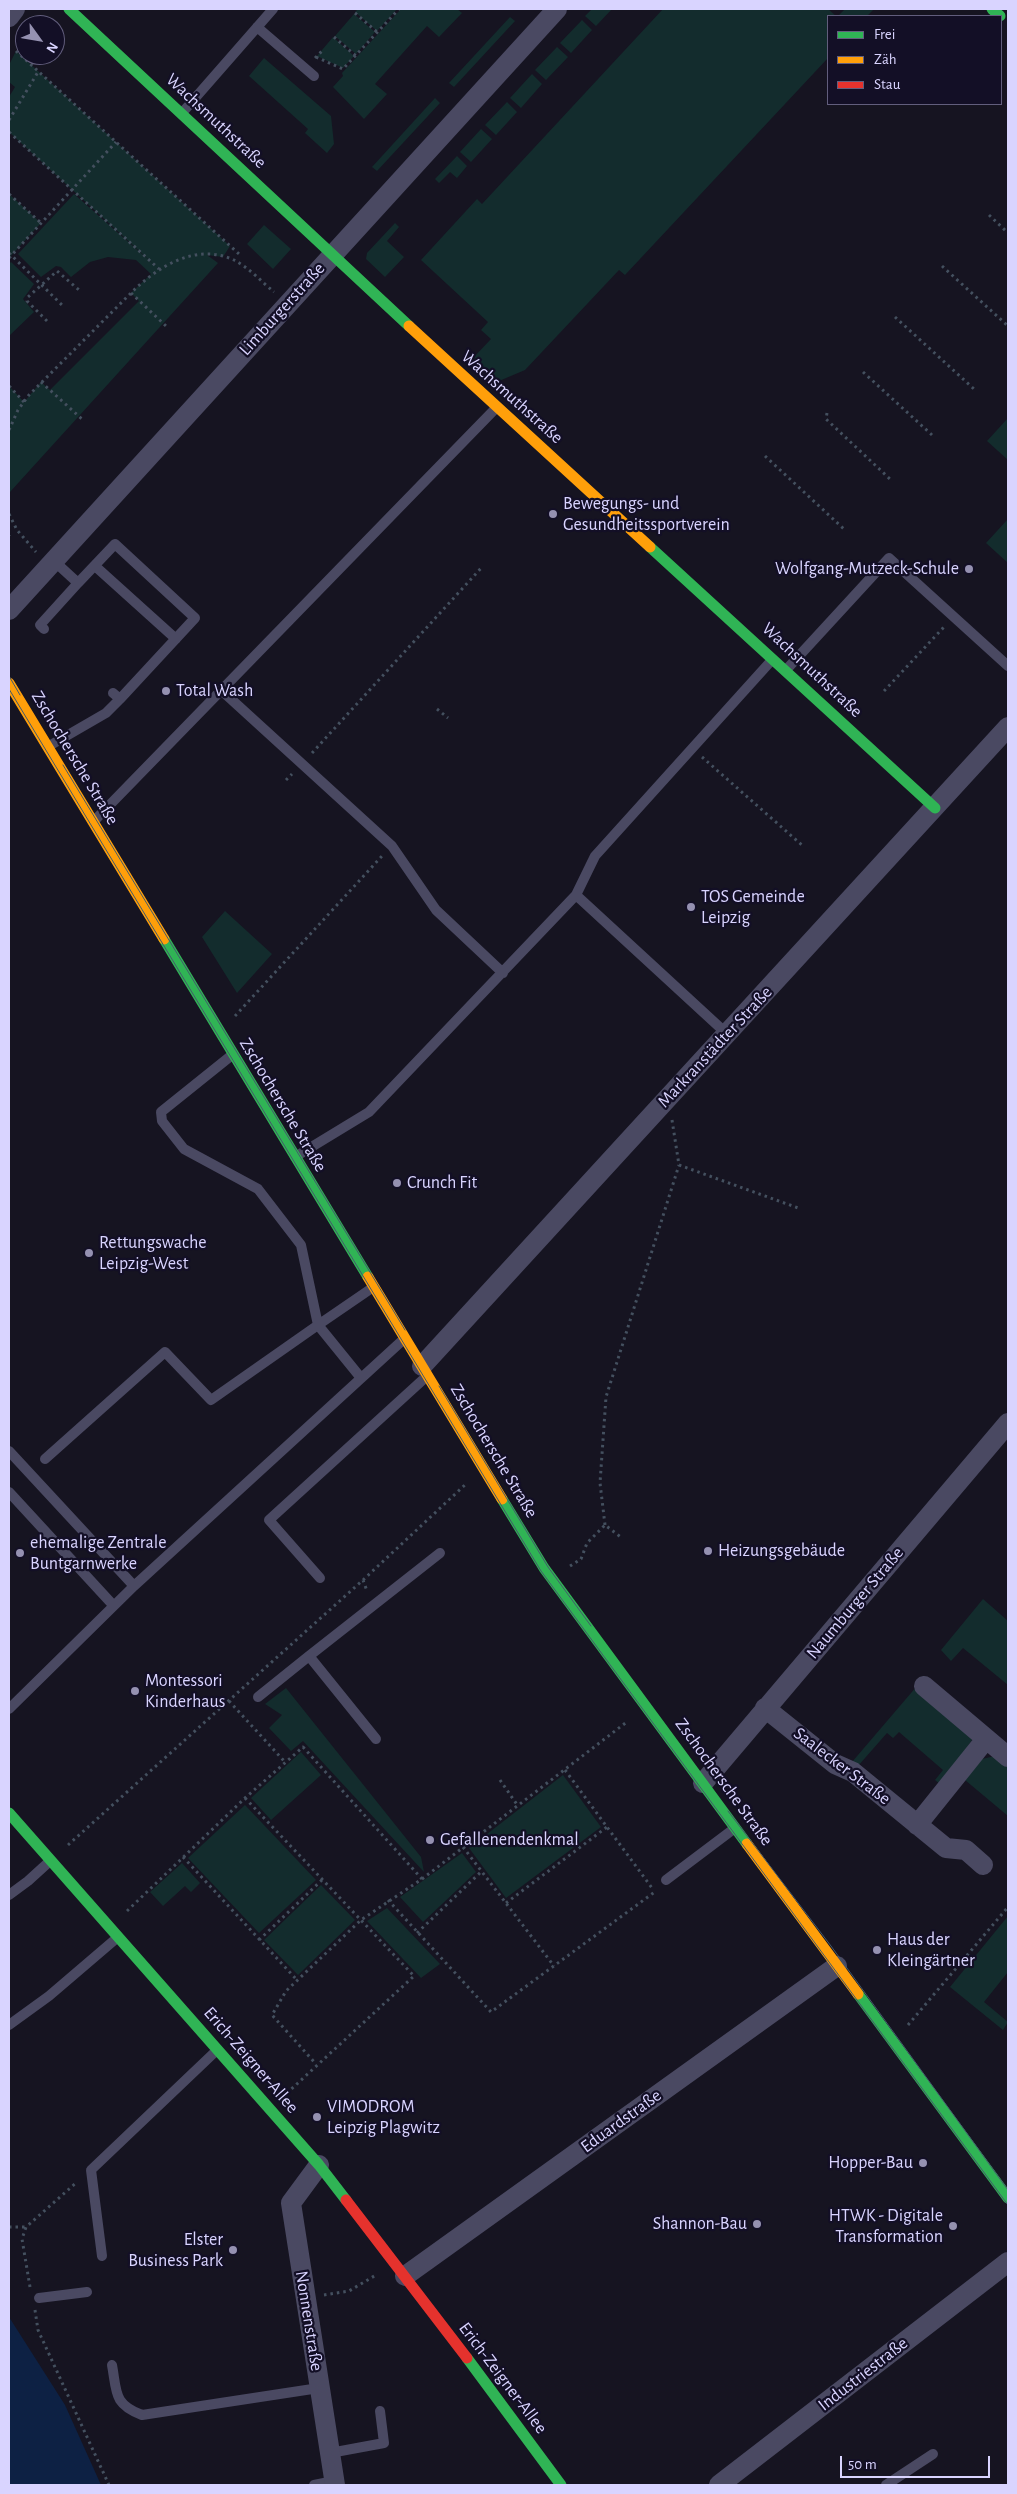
<!DOCTYPE html>
<meta charset="utf-8">
<style>
body{margin:0}
#map{position:relative;width:1017px;height:2494px;overflow:hidden;background:#161421;font-family:"Alegreya Sans",sans-serif}
canvas{display:block}
.frame{position:absolute;inset:0;border:10px solid #d9d4ff;pointer-events:none}
.legend{position:absolute;left:827px;top:15px;width:175px;height:90px;box-sizing:border-box;background:#130f26;border:1px solid #625e7d;margin:0;padding:6px 9px;list-style:none;font-size:15px;color:#d9d4ff}
.legend li{display:flex;align-items:center;gap:10px;height:25px}
.legend b{width:25px;border:1px solid #625e7d}
.north{position:absolute;left:15px;top:15px;width:50px;height:50px;box-sizing:border-box;background:#130f26;border:1px solid #625e7d;border-radius:50%;rotate:122deg;font-size:14px;font-weight:700;line-height:20px;text-align:center;color:#d9d4ff}
.north::after{content:'';display:block;margin:auto;width:18px;height:22px;background:#9591b1;clip-path:polygon(50% 0,100% 100%,50% 72%,0 100%)}
.scale{position:absolute;left:840px;top:2456px;width:150px;height:22px;box-sizing:border-box;border:2px solid #d9d4ff;border-top:0;padding-left:6px;font-size:15px;line-height:18px;white-space:nowrap;color:#d9d4ff;-webkit-text-stroke:4px #130f26;paint-order:stroke}
</style>
<div id="map">
<canvas width="1017" height="2494"></canvas>
<div class="frame"></div>
<ul class="legend">
<li><b style="height:6px;background:#30b455"></b>Frei</li>
<li><b style="height:6px;background:#ff9f0a"></b>Zäh</li>
<li><b style="height:6px;background:#e5322d"></b>Stau</li>
</ul>
<div class="north">N</div>
<div class="scale">50 m</div>
</div>
<script>
const c = document.querySelector('canvas').getContext('2d');
c.lineJoin = 'round';
function paint(path, color) {
  c.fillStyle = color;
  c.fill(path, 'evenodd');
}
function trace(path, color, width, dash) {
  c.strokeStyle = color;
  c.lineWidth = width;
  c.lineCap = dash ? 'butt' : 'round';
  c.setLineDash(dash || []);
  c.stroke(path);
}
function label(font, color, halo, rows, align = 'center') {
  c.font = font + ' "Alegreya Sans",sans-serif';
  c.lineWidth = 4.5;
  c.setLineDash([]);
  c.textBaseline = 'middle';
  c.strokeStyle = halo;
  c.fillStyle = color;
  for (const [text, x, y, turn = 0] of rows) {
    c.save();
    c.translate(x, y);
    c.rotate((+turn || 0) * Math.PI / 180);
    c.textAlign = isNaN(turn) ? turn : align;
    if (halo) c.strokeText(text, 0, 0);
    c.fillText(text, 0, 0);
    c.restore();
  }
}
paint(new Path2D(`
 M358 9H397L377 31 355 12Z
 M401 9H457L462 13 439 37 427 26 375 84 387 94 364 119 333 87 343 76 342 73Z
 M592 9H612L596 26 585 16Z
 M663 9H828L836 16H828V58L625 275 619 270 525 370 499 381 473 358 491 339 481 330 488 322 421 260 477 199 482 204Z
 M845 9H874L867 16H838Z
 M354 14 375 32 356 54 335 36Z
 M510 17 515 21 454 87 449 83Z
 M582 20 592 30 571 53 560 43Z
 M333 37 354 56 343 68 317 56Z
 M557 47 568 57 546 80 535 70Z
 M16 51 230 246 223 257 207 255 218 263 10 492 9 386 24 402 41 382 50 390 139 301 131 293 151 274 136 260 108 257 90 262 71 277 61 267 56 266 41 277 18 254 74 194 159 269 9 132V97L15 87 9 82V65Z
 M264 58 331 116 334 144 327 153 305 133 308 129 249 76Z
 M532 74 542 84 521 108 510 98Z
 M435 98 440 103 377 171 372 167Z
 M507 102 517 112 496 135 485 125Z
 M481 129 492 139 471 162 460 152Z
 M457 156 467 166 457 178 450 172 439 183 435 179Z
 M9 194 41 223 9 258Z
 M395 223 399 227 387 241 404 257 385 277 366 259 367 253Z
 M264 225 291 249 273 269 247 244Z
 M11 262 34 284 23 299 34 312 9 336V264Z
 M1008 418V460L987 441Z
 M1008 519V563L986 543Z
 M225 911 272 954 237 993 202 937Z
 M983 1599 1008 1621V1685L963 1648 951 1661 941 1650Z
 M917 1686 972 1734V1740L941 1785 935 1780 943 1770 899 1732 893 1738 887 1733 858 1766 852 1762Z
 M286 1688 421 1857 424 1872 303 1741 291 1751 269 1728 282 1715 265 1704Z
 M301 1752 321 1775 271 1820 251 1798Z
 M995 1756 1008 1765V1816L965 1780 982 1759Z
 M563 1775 601 1827 506 1898 469 1848Z
 M245 1805 316 1880 259 1933 188 1858Z
 M462 1853 476 1872 423 1922 400 1897Z
 M182 1863 200 1883 191 1892 185 1886 163 1906 150 1892Z
 M321 1885 355 1920 298 1975 264 1940Z
 M387 1908 440 1964 421 1978 367 1921Z
 M1008 1916V1972L984 2002 1008 2022 1003 2030 950 1987Z`), '#132c2d');
paint(new Path2D(`
 M9 2317 65 2405 101 2485H9Z`), '#0d2144');
trace(new Path2D(`
 M355 13 377 32
 M334 37 356 56
 M16 51 239 254
 M316 57 343 69 399 9
 M315 58 322 51
 M9 120 38 72
 M9 132 159 269
 M9 194 41 223
 M989 215 1008 233
 M9 253 63 306
 M9 258 116 142
 M942 266 1008 326
 M131 293 167 327
 M895 317 974 389
 M47 321 27 301 28 297 57 271 79 290
 M863 372 932 435
 M41 382 83 420
 M9 386 24 402
 M827 413 826 419 891 480
 M9 430 18 410 29 395 135 289C161 265 197 243 234 260 248 267 262 282 274 292
 M765 456 845 530
 M9 514 17 530 36 552
 M9 535V536
 M884 691 944 627
 M437 709 448 718
 M312 753 483 566
 M702 757 803 846
 M286 780 292 774
 M235 1016 382 856
 M672 1120 679 1165 801 1209
 M605 1525 600 1483 606 1397 679 1165
 M570 1566 581 1559 587 1543 605 1525 622 1538
 M363 1580 367 1591
 M229 1701 285 1762
 M565 1770 652 1888
 M500 1780 518 1806
 M245 1798 414 1976 286 2094
 M68 1845 363 1580 467 1483
 M463 1847 554 1966
 M183 1857 297 1980
 M422 1879 628 1721
 M388 1900 491 2012 656 1891
 M506 1903 607 1827
 M127 1911 245 1798 303 1747 422 1879 361 1920 286 1991 272 2015 316 2064
 M417 1933 482 1871
 M259 1940 323 1879
 M908 2025 1008 1907
 M9 2227H26
 M30 2287 22 2239 26 2227 77 2182
 M324 2295 349 2291 376 2275
 M35 2310 38 2330 109 2485`), '#44505f', 3, [2.5, 4]);
trace(new Path2D(`
 M257 27 314 76
 M182 113 273 9
 M95 566 176 639
 M78 583 115 544 195 618 120 699
 M44 629 40 625 78 583 54 561
 M786 670 889 558 1008 666
 M221 690 392 846 436 910 503 973
 M49 746 106 713 120 699 113 693
 M95 820 496 408
 M576 895 595 856 771 661
 M232 1055 161 1112 162 1121 184 1149 258 1189 301 1245 318 1325 372 1288
 M295 1157 369 1112 576 895 727 1034
 M9 1451 134 1586
 M45 1459 165 1352 211 1400 318 1325 361 1378
 M9 1492 113 1605
 M320 1578 269 1520 427 1376
 M309 1656 440 1553
 M258 1697 309 1656 376 1739
 M9 1709 134 1586 404 1339
 M666 1880 735 1828
 M9 1895 28 1881 50 1861
 M9 2025 49 1996 118 1937
 M102 2256 91 2170 216 2051
 M39 2298 87 2292
 M112 2365C117 2392 113 2404 142 2415L319 2388
 M330 2453 384 2443 380 2411
 M314 2485 334 2481
 M886 2485 933 2454`), '#4a4962', 10);
trace(new Path2D(`
 M9 17 15 9
 M9 610 557 9
 M422 1366 1008 727
 M924 1686 1008 1757
 M765 1708 835 1764 853 1772 946 1848 966 1850 983 1865
 M703 1783 1008 1423
 M917 1825 986 1739
 M319 2165 291 2203 335 2485
 M405 2276 837 1966
 M719 2485 1008 2262`), '#4a4962', 20);
trace(new Path2D(`
 M69 9 409 326
 M992 9 1000 16
 M650 547 935 808
 M164 939 368 1277
 M502 1499 544 1568 747 1844
 M9 1813 319 2165 346 2200
 M858 1994 1008 2198
 M467 2358 561 2485`), '#30b455', 11);
trace(new Path2D(`
 M409 326 650 547
 M9 683 164 939
 M368 1277 502 1499
 M747 1844 858 1994`), '#ff9f0a', 11);
trace(new Path2D(`
 M346 2200 467 2358`), '#e5322d', 11);
trace(new Path2D(`
 M9 676 20 695
 M9 689 541 1571 1008 2205
 M63 765 405 1330
 M439 1386 548 1567 591 1626
 M728 1811 831 1946 1008 2190`), '#43596b', 1);
for (const [x, y, r, color] of [
 [553,514,5,"#9591b1"],
 [969,569,5,"#9591b1"],
 [166,691,5,"#9591b1"],
 [691,907,5,"#9591b1"],
 [397,1183,5,"#9591b1"],
 [89,1253,5,"#9591b1"],
 [708,1551,5,"#9591b1"],
 [20,1553,5,"#9591b1"],
 [135,1691,5,"#9591b1"],
 [430,1840,5,"#9591b1"],
 [877,1950,5,"#9591b1"],
 [317,2117,5,"#9591b1"],
 [923,2163,5,"#9591b1"],
 [757,2224,5,"#9591b1"],
 [953,2226,5,"#9591b1"],
 [233,2250,5,"#9591b1"]
]) {
  const dot = new Path2D();
  dot.arc(x, y, r, 0, 2 * Math.PI);
  c.fillStyle = color;
  c.fill(dot);
  trace(dot, '#130f26', 2);
}
label('18px', '#d9d4ff', '#130f26', [
 ["Wachsmuthstraße",216,121,43],
 ["Limburgerstraße",282,309,-48],
 ["Wachsmuthstraße",512,397,42],
 ["Wachsmuthstraße",812,670,43],
 ["Zschochersche Straße",75,758,59],
 ["Markranstädter Straße",715,1047,-47],
 ["Zschochersche Straße",283,1105,59],
 ["Zschochersche Straße",494,1451,59],
 ["Naumburger Straße",855,1603,-50],
 ["Saalecker Straße",842,1766,37],
 ["Zschochersche Straße",724,1782,54],
 ["Erich-Zeigner-Allee",251,2060,49],
 ["Eduardstraße",621,2121,-36],
 ["Nonnenstraße",309,2321,81],
 ["Industriestraße",863,2374,-38],
 ["Erich-Zeigner-Allee",503,2378,53]
]);
label('18px', '#d9d4ff', '#130f26', [
 ["Bewegungs- und",563,504],
 ["Gesundheitssportverein",563,525],
 ["Wolfgang-Mutzeck-Schule",959,569,"right"],
 ["Total Wash",176,691],
 ["TOS Gemeinde",701,897],
 ["Leipzig",701,918],
 ["Crunch Fit",407,1183],
 ["Rettungswache",99,1243],
 ["Leipzig-West",99,1264],
 ["ehemalige Zentrale",30,1543],
 ["Buntgarnwerke",30,1564],
 ["Heizungsgebäude",718,1551],
 ["Montessori",145,1681],
 ["Kinderhaus",145,1702],
 ["Gefallenendenkmal",440,1840],
 ["Haus der",887,1940],
 ["Kleingärtner",887,1961],
 ["VIMODROM",327,2107],
 ["Leipzig Plagwitz",327,2128],
 ["Hopper-Bau",913,2163,"right"],
 ["HTWK - Digitale",943,2216,"right"],
 ["Transformation",943,2237,"right"],
 ["Shannon-Bau",747,2224,"right"],
 ["Elster",223,2240,"right"],
 ["Business Park",223,2261,"right"]
], 'left');
</script>
